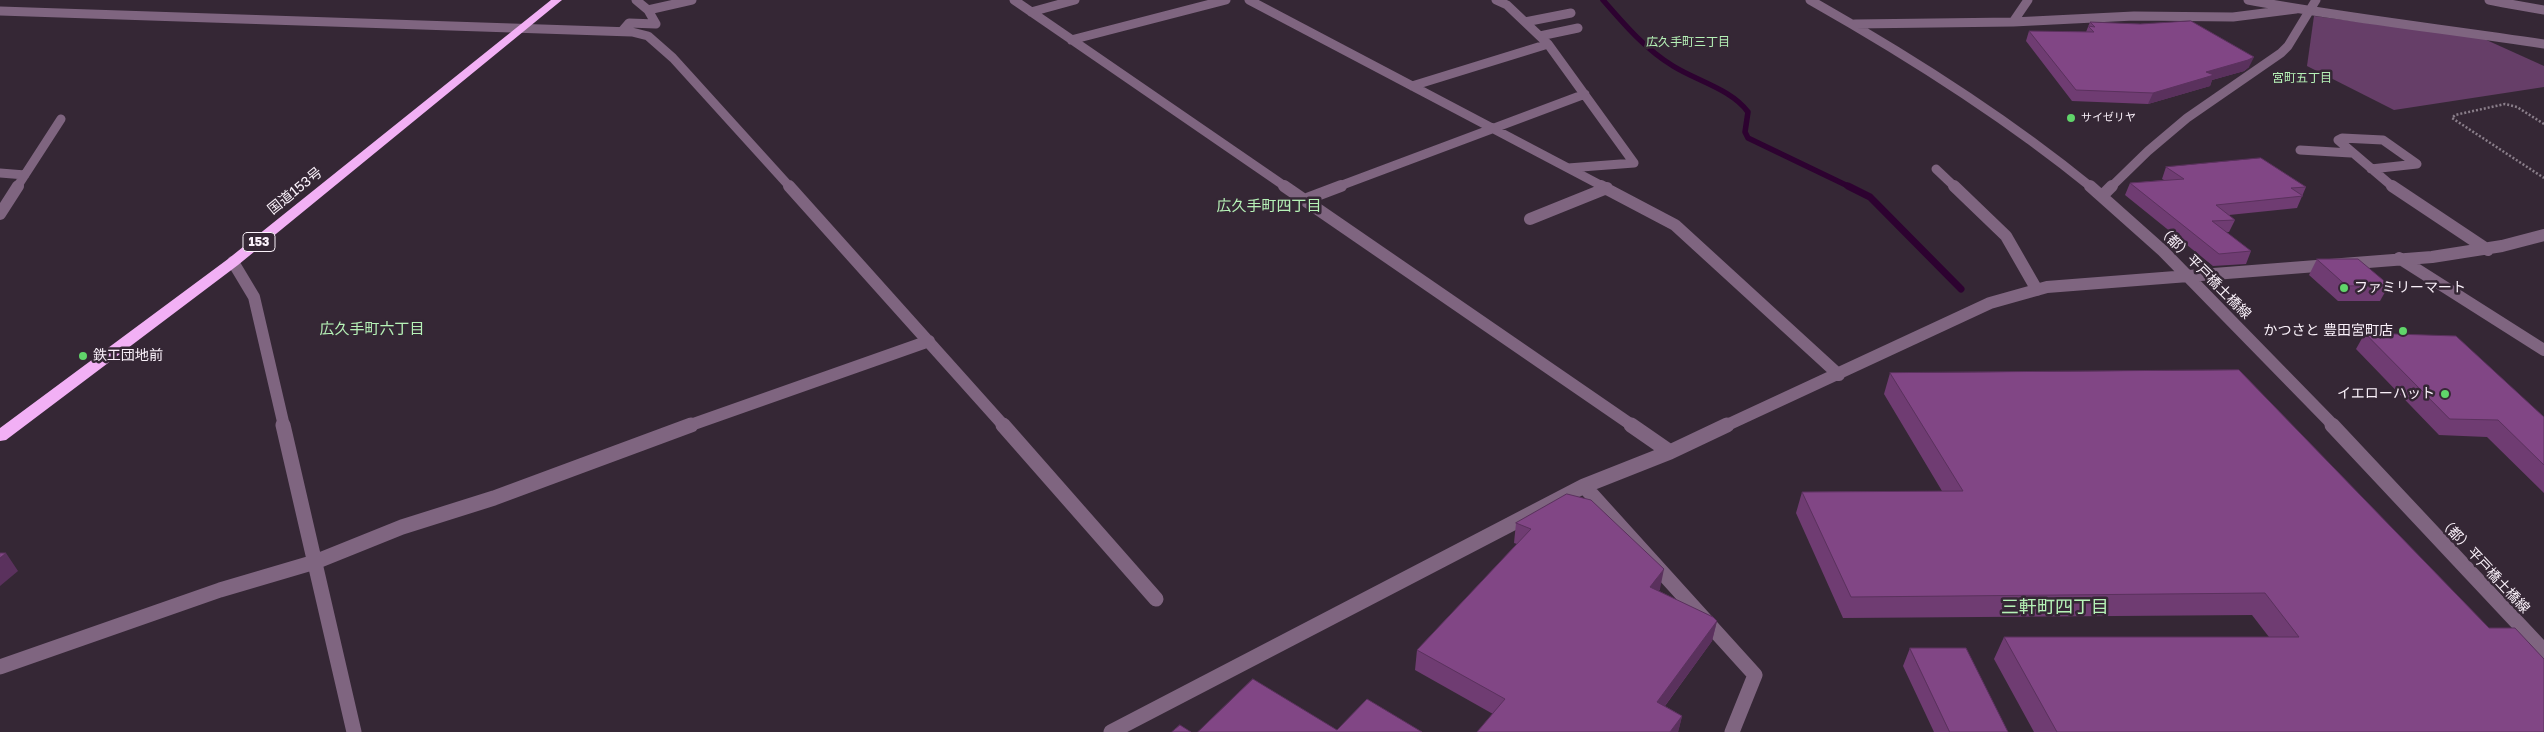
<!DOCTYPE html>
<meta charset="utf-8">
<style>
body{margin:0}
canvas{display:block;background:#352735}
</style>
<canvas width="2544" height="732"></canvas>
<script>
const c = document.querySelector('canvas').getContext('2d');
c.lineJoin = 'round';
function paint(path, color) {
  c.fillStyle = color;
  c.fill(path, 'evenodd');
}
function trace(path, color, width, dash) {
  c.strokeStyle = color;
  c.lineWidth = width;
  c.lineCap = dash ? 'butt' : 'round';
  c.setLineDash(dash || []);
  c.stroke(path);
}
function label(font, color, halo, rows, align = 'center') {
  c.font = font + ' "Golos Text","Noto Sans JP",sans-serif';
  c.lineWidth = 5;
  c.setLineDash([]);
  c.textBaseline = 'middle';
  c.strokeStyle = halo;
  c.fillStyle = color;
  for (const [text, x, y, turn = 0] of rows) {
    c.save();
    c.translate(x, y);
    c.rotate((+turn || 0) * Math.PI / 180);
    c.textAlign = isNaN(turn) ? turn : align;
    if (halo) c.strokeText(text, 0, 0);
    c.fillText(text, 0, 0);
    c.restore();
  }
}
paint(new Path2D(`
 M2314 16 2482 38 2544 66V87L2394 110 2307 66Z`), '#663e68');
trace(new Path2D(`
 M1603 0C1624 24 1645 49 1673 66 1697 81 1731 89 1748 112L1745 132 1748 138 1850 187`), '#2d0230', 5.5);
trace(new Path2D(`
 M1848 186 1870 197 1961 289`), '#2d0230', 7);
trace(new Path2D(`
 M2544 124 2517 107 2505 104 2455 115 2452 118 2544 178`), '#8a7e8a', 2.5, [2, 2]);
trace(new Path2D(`
 M1014 0 1286 187
 M1249 0 1604 187
 M1810 0C1909 56 2004 116 2091 187
 M2248 0C2346 18 2445 29 2544 44
 M2489 0 2504 3 2506 0
 M2504 3 2544 10
 M648 10 692 0
 M0 11 632 32 648 36 673 58 790 187
 M1031 12 1075 0
 M1525 22 1571 13
 M2013 22 2028 0
 M1855 24 2013 22 2134 16 2233 17 2296 9
 M623 30 629 23 656 24 648 10 636 0
 M1540 36 1578 28
 M1071 40 1226 0
 M1548 44 1634 163 1568 168
 M1412 86 1548 44 1507 5 1496 0
 M2300 150 2351 153
 M1936 169 1955 187
 M2371 169 2417 164 2383 140 2342 138 2338 140 2393 187
 M0 173 25 175
 M17 187 61 119
 M1337 187 1585 94
 M2111 187 2148 151 2187 118 2281 53 2288 46 2316 0`), '#7f6580', 9);
trace(new Path2D(`
 M789 186 1004 426
 M1284 186 1633 426
 M1601 186 1675 225 1839 375
 M1954 186 2006 236 2037 290
 M2090 186 2163 251 2334 426
 M2392 186 2488 250
 M2102 196 2112 186
 M1304 200 1341 186
 M0 214 18 186
 M1530 219 1607 188
 M2399 258 2544 350
 M233 262 254 297 284 426
 M688 426 929 341
 M1725 426 1990 303 2047 287 2432 257 2502 246 2544 235`), '#7f6580', 12);
trace(new Path2D(`
 M283 425 354 732
 M1003 425 1156 599
 M1631 425 1670 452
 M2332 425 2544 651
 M1584 486 1755 675 1732 732
 M0 667 220 590 315 562 402 527 494 498 691 425
 M1111 732 1584 486 1670 452 1727 425`), '#7f6580', 15);
paint(new Path2D(`
 M551 0H562L238 265 6 440 0 441V428L228 259Z`), '#f2b0f5');
paint(new Path2D(`
 M2090 22 2249 67 2244 71 2212 80 2210 86 2148 104 2072 101 2026 41 2029 31 2086 32Z
 M2166 167 2306 187 2297 208 2229 215 2235 220 2229 232H2226L2251 251 2246 264 2213 266 2125 195 2130 183 2164 180 2162 179Z
 M2317 259 2389 285 2380 301H2338L2309 275Z
 M2365 333 2544 417V493L2487 437 2439 435 2356 349Z
 M1890 373 2544 732H2034L1994 659 2004 637H2269L2252 615 1843 618 1796 513 1802 492 1942 491 1884 394Z
 M1567 494 1660 589 1659 591 1717 621 1712 641 1665 706 1682 716 1678 732H1477L1493 714 1415 670 1417 650 1517 544 1514 543 1516 523Z
 M1910 648 2008 732H1934L1903 666Z`), '#6f3c72');
paint(new Path2D(`
 M2254 57 2249 67 2244 71 2212 80 2210 86 2148 104 2153 93 2206 72Z
 M6 553 18 571 0 586V558Z
 M1664 569 1660 589 1646 607 1650 587Z
 M1717 621 1712 641 1653 722 1657 702Z
 M1682 716 1678 732H1670Z`), '#5a315d');
const building = new Path2D(`
 M2191 21 2254 57 2248 60 2206 72 2214 75 2153 93 2076 90 2029 31 2094 32 2088 26 2095 27 2090 22 2140 24Z
 M2261 158 2306 187 2291 188 2303 196 2216 205 2235 220 2212 221 2251 251 2219 254 2130 183 2184 179 2166 167Z
 M2317 259H2358L2389 285 2347 286Z
 M2365 333 2456 336 2544 417V465L2498 420 2450 419Z
 M2239 370 2489 628H2515L2544 659V732H2057L2004 637H2299L2265 593 1851 597 1802 492 1963 491 1890 373Z
 M1567 494 1591 500 1664 569 1650 587 1713 617 1717 621 1657 702 1682 716 1670 732H1477L1505 699 1417 650 1531 529 1516 523Z
 M0 553H6L0 558Z
 M1910 648H1966L2008 732H1950Z
 M1253 679 1337 730 1367 699 1422 732H1198Z
 M1180 725 1191 732H1172Z`);
paint(building, '#814685');
trace(building, '#5a315d', 1);
for (const [x, y, r, color] of [
 [2071,118,5,"#60d56a"],
 [2344,288,5,"#60d56a"],
 [2403,331,5,"#60d56a"],
 [83,356,5,"#60d56a"],
 [2445,394,5,"#60d56a"]
]) {
  const dot = new Path2D();
  dot.arc(x, y, r, 0, 2 * Math.PI);
  c.fillStyle = color;
  c.fill(dot);
  trace(dot, '#352735', 2);
}
label('11px', '#faf1fa', '#352735', [
 ["サイゼリヤ",2081,118]
], 'left');
label('12px', '#b6f2b7', '#352735', [
 ["広久手町三丁目",1688,42],
 ["宮町五丁目",2302,78]
]);
for (const [x, y, w] of [
 [259,242,32]
]) {
  const box = new Path2D();
  box.roundRect(x - w / 2, y - 9.5, w, 19, 4);
  c.fillStyle = '#352735';
  c.fill(box);
  trace(box, '#faf1fa', 1);
}
label('bold 12px', '#faf1fa', null, [
 ["153",259,242]
]);
label('14px', '#faf1fa', '#352735', [
 ["国道153号",295,191,-39],
 ["（都）平戸橋土橋線",2204,272,45],
 ["（都）平戸橋土橋線",2484,565,47]
]);
label('14px', '#faf1fa', '#352735', [
 ["ファミリーマート",2354,288],
 ["かつさと 豊田宮町店",2393,331,"right"],
 ["鉄工団地前",93,356],
 ["イエローハット",2435,394,"right"]
], 'left');
label('15px', '#b6f2b7', '#352735', [
 ["広久手町四丁目",1269,206],
 ["広久手町六丁目",372,329]
]);
label('18px', '#b6f2b7', '#352735', [
 ["三軒町四丁目",2055,607]
]);
</script>
